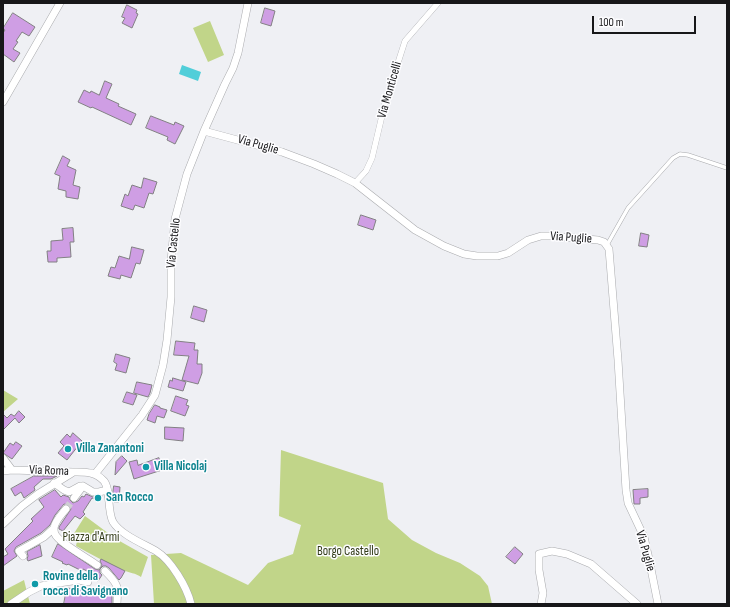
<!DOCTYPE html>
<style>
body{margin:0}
#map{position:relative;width:730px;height:607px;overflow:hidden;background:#eff0f4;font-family:"Sofia Sans Condensed",sans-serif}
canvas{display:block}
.frame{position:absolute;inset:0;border:4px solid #171719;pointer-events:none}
.scale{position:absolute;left:592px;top:16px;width:104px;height:18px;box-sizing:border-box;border:2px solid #171719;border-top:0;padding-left:5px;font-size:12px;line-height:14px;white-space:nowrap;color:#171719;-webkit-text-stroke:3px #fdfdff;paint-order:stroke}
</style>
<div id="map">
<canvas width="730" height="607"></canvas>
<div class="frame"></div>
<div class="scale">100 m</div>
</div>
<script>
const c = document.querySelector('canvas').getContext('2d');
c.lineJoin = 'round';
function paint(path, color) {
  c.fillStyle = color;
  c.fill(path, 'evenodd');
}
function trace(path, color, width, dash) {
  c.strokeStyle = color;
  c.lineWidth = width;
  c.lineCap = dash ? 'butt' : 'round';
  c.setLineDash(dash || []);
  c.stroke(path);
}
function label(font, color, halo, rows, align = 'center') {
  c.font = font + ' "Sofia Sans Condensed",sans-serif';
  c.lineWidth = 3;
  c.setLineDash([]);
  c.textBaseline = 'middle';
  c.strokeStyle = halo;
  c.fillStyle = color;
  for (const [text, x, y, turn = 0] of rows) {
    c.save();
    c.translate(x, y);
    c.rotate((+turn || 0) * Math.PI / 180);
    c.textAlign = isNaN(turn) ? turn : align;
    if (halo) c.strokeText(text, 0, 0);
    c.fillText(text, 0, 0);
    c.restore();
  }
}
paint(new Path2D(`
 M210 21 224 55 208 62 193 28Z
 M3 390 18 399 3 412Z
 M281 450 383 483 388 519 412 540 436 553 460 563 480 576 488 586 492 604H154L151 555 181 553 248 585 268 563 293 554 301 525 279 516Z
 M85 516 116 539 148 557 141 577C136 573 129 573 123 570 107 563 91 554 76 546L77 541 72 539 71 540 67 539 68 534 73 535Z
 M24 580 30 604H3V591Z`), '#c1d589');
paint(new Path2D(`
 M182 65 201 72 198 81 179 74Z`), '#51ced9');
const building = new Path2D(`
 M127 5 137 10 136 13 138 14 132 28 122 23 125 18 122 17Z
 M265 8 275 11 271 26 261 23Z
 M13 13 35 27 29 36 22 32 16 41 18 42 13 49 20 53 14 62 3 54V33L5 30 3 29Z
 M105 81 112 84 106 98 119 104 118 106 136 114 131 125 92 107 91 108 78 102 84 90 90 93 91 91 99 95Z
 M151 116 174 125 175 122 184 126 175 144 167 140 168 137 146 128Z
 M63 156 70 160 67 166 76 170 73 185 80 187 78 199 66 197V191L58 189 60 176 55 174Z
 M144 178 157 182 153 194 149 193 144 208 135 205 133 210 121 206 125 194 128 196 132 185 141 188Z
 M361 215 376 220 373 230 358 225Z
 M73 228 74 242H70L71 257 57 258V262H48L47 251H51V241L63 240 62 229Z
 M641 233 649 235 647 247 639 246Z
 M132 247 144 250 140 264 136 263 131 278 121 275 120 279 108 276 111 267 115 268 119 256 129 259Z
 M194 306 207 310 204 322 191 318Z
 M176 341 195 343 194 350H198L197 364H202V373L198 384 182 380 189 356 174 355Z
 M116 354 130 358 126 373 115 370 117 364 114 362Z
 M173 378 186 382 183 391 168 387 170 380 172 381Z
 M137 382 152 385 150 393 148 397 134 393Z
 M127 392 137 395 133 405 123 402Z
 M176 396 188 400 186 405 189 406 185 416 171 411Z
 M155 405 160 407V408L167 410 164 418 157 416 155 423 147 420 149 414Z
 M19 411 25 417 19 423 15 418 3 430V414L7 418 11 414 14 416Z
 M165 427 184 428 183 441 165 439Z
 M73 433 82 441 67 460 58 453 64 446 60 442 67 434 70 437Z
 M16 442 22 446 12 459 3 453 10 443 13 445Z
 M122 456 127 461 115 475 116 462Z
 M159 458 162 470 134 479 129 462 137 460 138 465Z
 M34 476H57L51 479H43L34 487 35 490 24 498 21 492 15 496 11 489Z
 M114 486 120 487 119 502H114L113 492Z
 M648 489V497L640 498V504H634L633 490Z
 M55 490 61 497 63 495 69 497 70 500 73 503 78 501 82 496 84 497 86 494 93 497 102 496 99 501 92 498 83 512 85 514 80 519 75 516 63 531 59 529V527L71 509 69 505 64 504 55 515 50 525 41 533 16 547 14 551 17 556 3 566V557L8 554 5 549 33 521 31 519 44 507 39 500Z
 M58 544 95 569 99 570 101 567 102 565 100 561 101 559 125 571 121 578 119 580 109 568 106 566H103L100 569V573L102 575 98 581 92 578 93 574 83 569 82 571 68 564 67 565 62 563 63 562 52 557Z
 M40 545 42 556 28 561 27 559 28 556 27 552Z
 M515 547 523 554 515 564 506 557Z
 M67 588 83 590V588L91 589V592L104 593V594H112V604H64Z`);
paint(building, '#cf9ee4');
trace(building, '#828083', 1);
trace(new Path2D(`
 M66 509 74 498`), '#cfcfd3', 7, [7, 3.5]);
const service = new Path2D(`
 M607 245 628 208 673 158 680 154 688 155 727 168`);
const pedestrian = new Path2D(`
 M355 183 366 171 372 158 385 103 405 41 438 3`);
const minor = new Path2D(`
 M3 102 60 3
 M204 131 282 152 314 164 337 174 355 183 415 230 444 246 464 254 477 256H498L508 253 528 240 541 236H552L598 240 604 242 609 249 618 360 626 490 628 503 644 537 649 559 658 604
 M3 458 12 470
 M3 471 12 470 73 472C84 472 95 471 104 481 111 490 107 511 113 522 121 535 144 544 156 551 171 560 187 587 191 604
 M95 474 142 415 155 395 163 365 167 340 171 297V261L175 219 187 174 204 131 225 84 233 68 238 53 248 3
 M54 483 64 490 69 492 80 486H83L93 492H99L107 490
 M74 498 83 486
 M66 509C62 514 55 521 54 528 54 530 54 532 55 534 58 542 89 559 97 565
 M3 524 22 506 38 494 72 473
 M23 556 19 551 44 537 54 528
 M105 571C119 585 118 586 117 604
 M11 604 29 592 41 586 52 584 79 580 88 582
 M541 604 543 593 539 570V554L552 551 567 554 591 564 637 604`);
trace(service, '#a9aaad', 4.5);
trace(pedestrian, '#a9aaad', 6);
trace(minor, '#a9aaad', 8);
trace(service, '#fff', 3.5);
trace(pedestrian, '#fff', 5.5);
trace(minor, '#fff', 7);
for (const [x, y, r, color] of [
 [68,449,4,"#0f9aa8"],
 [146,467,4,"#0f9aa8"],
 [98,498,4,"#0f9aa8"],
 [35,584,4,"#0f9aa8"]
]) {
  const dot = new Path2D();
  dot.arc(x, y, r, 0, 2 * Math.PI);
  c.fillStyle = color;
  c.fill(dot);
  trace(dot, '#fdfdff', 1.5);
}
label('13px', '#171719', '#fdfdff', [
 ["Via Monticelli",390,90,-74],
 ["Via Puglie",258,145,16],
 ["Via Puglie",571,238,4],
 ["Via Castello",174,243,-84],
 ["Via Roma",49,471,2],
 ["Via Puglie",645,551,74]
]);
label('bold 13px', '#0d838f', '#fdfdff', [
 ["Villa Zanantoni",76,449],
 ["Villa Nicolaj",154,467],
 ["San Rocco",106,498],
 ["Rovine della",43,577],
 ["rocca di Savignano",43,592]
], 'left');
label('13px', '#323b18', '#fdfdff', [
 ["Piazza d'Armi",91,538],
 ["Borgo Castello",348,552]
]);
</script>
